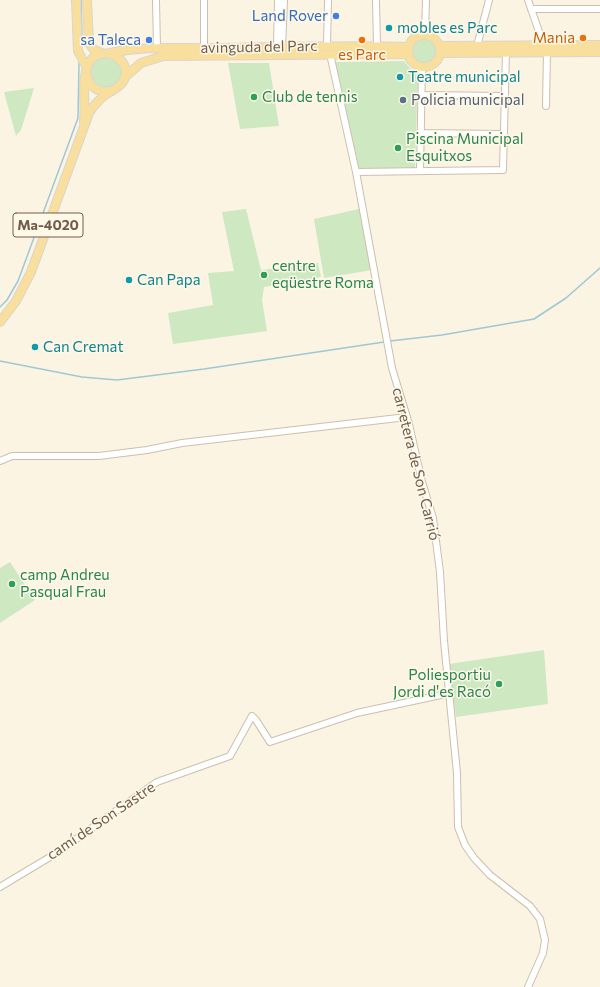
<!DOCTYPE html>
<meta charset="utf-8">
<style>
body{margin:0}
canvas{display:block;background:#fbf4e3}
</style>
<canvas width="600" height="987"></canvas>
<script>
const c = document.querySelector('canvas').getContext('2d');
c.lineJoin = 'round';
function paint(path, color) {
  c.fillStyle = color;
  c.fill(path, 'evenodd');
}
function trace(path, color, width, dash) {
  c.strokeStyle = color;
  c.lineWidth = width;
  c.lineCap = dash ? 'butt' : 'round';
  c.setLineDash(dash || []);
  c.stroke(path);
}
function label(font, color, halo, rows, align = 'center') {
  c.font = font + ' Commissioner,sans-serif';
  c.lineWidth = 3;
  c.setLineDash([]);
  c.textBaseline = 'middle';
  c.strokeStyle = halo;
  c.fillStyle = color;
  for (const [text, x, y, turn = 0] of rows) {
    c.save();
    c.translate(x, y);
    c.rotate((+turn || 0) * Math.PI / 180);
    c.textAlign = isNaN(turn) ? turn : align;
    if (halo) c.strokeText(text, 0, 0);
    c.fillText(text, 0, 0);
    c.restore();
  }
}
paint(new Path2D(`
 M412 51a12 12 0 1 1 24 0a12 12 0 1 1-24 0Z
 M90 72a16 16 0 1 1 32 0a16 16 0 1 1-32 0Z
 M404 61 410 68 418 73 415 167 414 168 357 169 334 62Z
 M228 63H269L279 126 240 129Z
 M34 88 21 130 16 136 4 92Z
 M246 209 261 270 318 263 321 277 264 287 262 300 267 331 173 344 168 313 213 305 208 273 234 271 222 212Z
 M359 209 372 270 324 278 314 219Z
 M10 562 35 600 0 623V568Z
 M544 650 548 704 456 717 449 664Z`), '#cee8c2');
trace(new Path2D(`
 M81 0 82 36
 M0 307 7 300 18 281 78 118 79 62
 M390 341 442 335 534 319 566 298 600 268
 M0 361 82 377 117 380 204 369 384 342`), '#9fc8d5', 1.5);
const minor = new Path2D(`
 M156 0 157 49
 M204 0V48
 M376 0 377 46
 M528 0 544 46
 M531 9H600
 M425 35 426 0
 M327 46 328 0
 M477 46 489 0
 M277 47 278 0
 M282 48 284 0
 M330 54 356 172 392 368 409 424 422 482 433 518 440 572 444 641 457 773 458 827 465 845 474 858 490 875 530 906 540 919 545 940 543 953 528 987
 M422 95 504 96
 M546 106 547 52
 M420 133 503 134
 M420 171 422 67
 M356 172 503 170 506 52
 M0 461 12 456H99L147 450 182 443 407 417
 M0 887 55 854 157 782 230 756 252 716 256 720 270 742 357 713 450 693`);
const major = new Path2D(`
 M76 0 78 51 87 68
 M87 0 89 43 93 49 101 53
 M408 51a16 16 0 1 1 32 0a16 16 0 1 1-32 0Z
 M439 46 600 45
 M110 53C146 45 186 49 223 48 285 47 347 45 409 47
 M440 53 600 52
 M87 75C89 87 98 93 111 91
 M125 77 141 63 163 56 406 54 409 55
 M0 322 16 301 31 272 89 113C93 106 99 100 105 95 112 90 120 88 124 80 134 57 98 42 88 65 81 81 86 104 84 122`);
trace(minor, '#cebfad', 8);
trace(major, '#dad5d0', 10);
trace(minor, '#fff', 6);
trace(major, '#f8df9e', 8);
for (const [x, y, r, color] of [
 [336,16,4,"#3f7fe0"],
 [389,28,4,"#0f9aa8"],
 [583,38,4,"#e8710a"],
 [149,40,4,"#3f7fe0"],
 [362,40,4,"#e8710a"],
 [400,77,4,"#0f9aa8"],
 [254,97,4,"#2e9e5b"],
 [403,100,4,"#5c6f8a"],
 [398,148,4,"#2e9e5b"],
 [264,275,4,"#2e9e5b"],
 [129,280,4,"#0f9aa8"],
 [35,347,4,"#0f9aa8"],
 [12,584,4,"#2e9e5b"],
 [499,684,4,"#2e9e5b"]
]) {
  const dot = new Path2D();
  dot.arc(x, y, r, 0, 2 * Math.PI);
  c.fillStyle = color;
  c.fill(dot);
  trace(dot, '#fef8e9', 1.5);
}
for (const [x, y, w] of [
 [48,225,70]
]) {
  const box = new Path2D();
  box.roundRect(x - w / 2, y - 12, w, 24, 3);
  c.fillStyle = '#fef8e9';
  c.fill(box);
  trace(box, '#725c4a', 1);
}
label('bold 14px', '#725c4a', null, [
 ["Ma-4020",48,225]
]);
label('15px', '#366cbe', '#fef8e9', [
 ["Land Rover",328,16],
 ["sa Taleca",141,40]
], 'right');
label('15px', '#0d838f', '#fef8e9', [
 ["mobles es Parc",397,28],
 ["Teatre municipal",408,77],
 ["Can Papa",137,280],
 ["Can Cremat",43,347]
], 'left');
label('15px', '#c56008', '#fef8e9', [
 ["Mania",575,38],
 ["es Parc",362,55,"center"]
], 'right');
label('15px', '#725c4a', '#fef8e9', [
 ["avinguda del Parc",259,47,-1],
 ["carretera de Son Carrió",416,464,76],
 ["camí de Son Sastre",101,821,-34]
]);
label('15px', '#27864d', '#fef8e9', [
 ["Club de tennis",262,97],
 ["Piscina Municipal",406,139],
 ["Esquitxos",406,156],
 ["centre",272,266],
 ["eqüestre Roma",272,283],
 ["camp Andreu",20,575],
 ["Pasqual Frau",20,592],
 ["Poliesportiu",491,675,"right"],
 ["Jordi d'es Racó",491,692,"right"]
], 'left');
label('15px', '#4e5e75', '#fef8e9', [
 ["Policia municipal",411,100]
], 'left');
</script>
